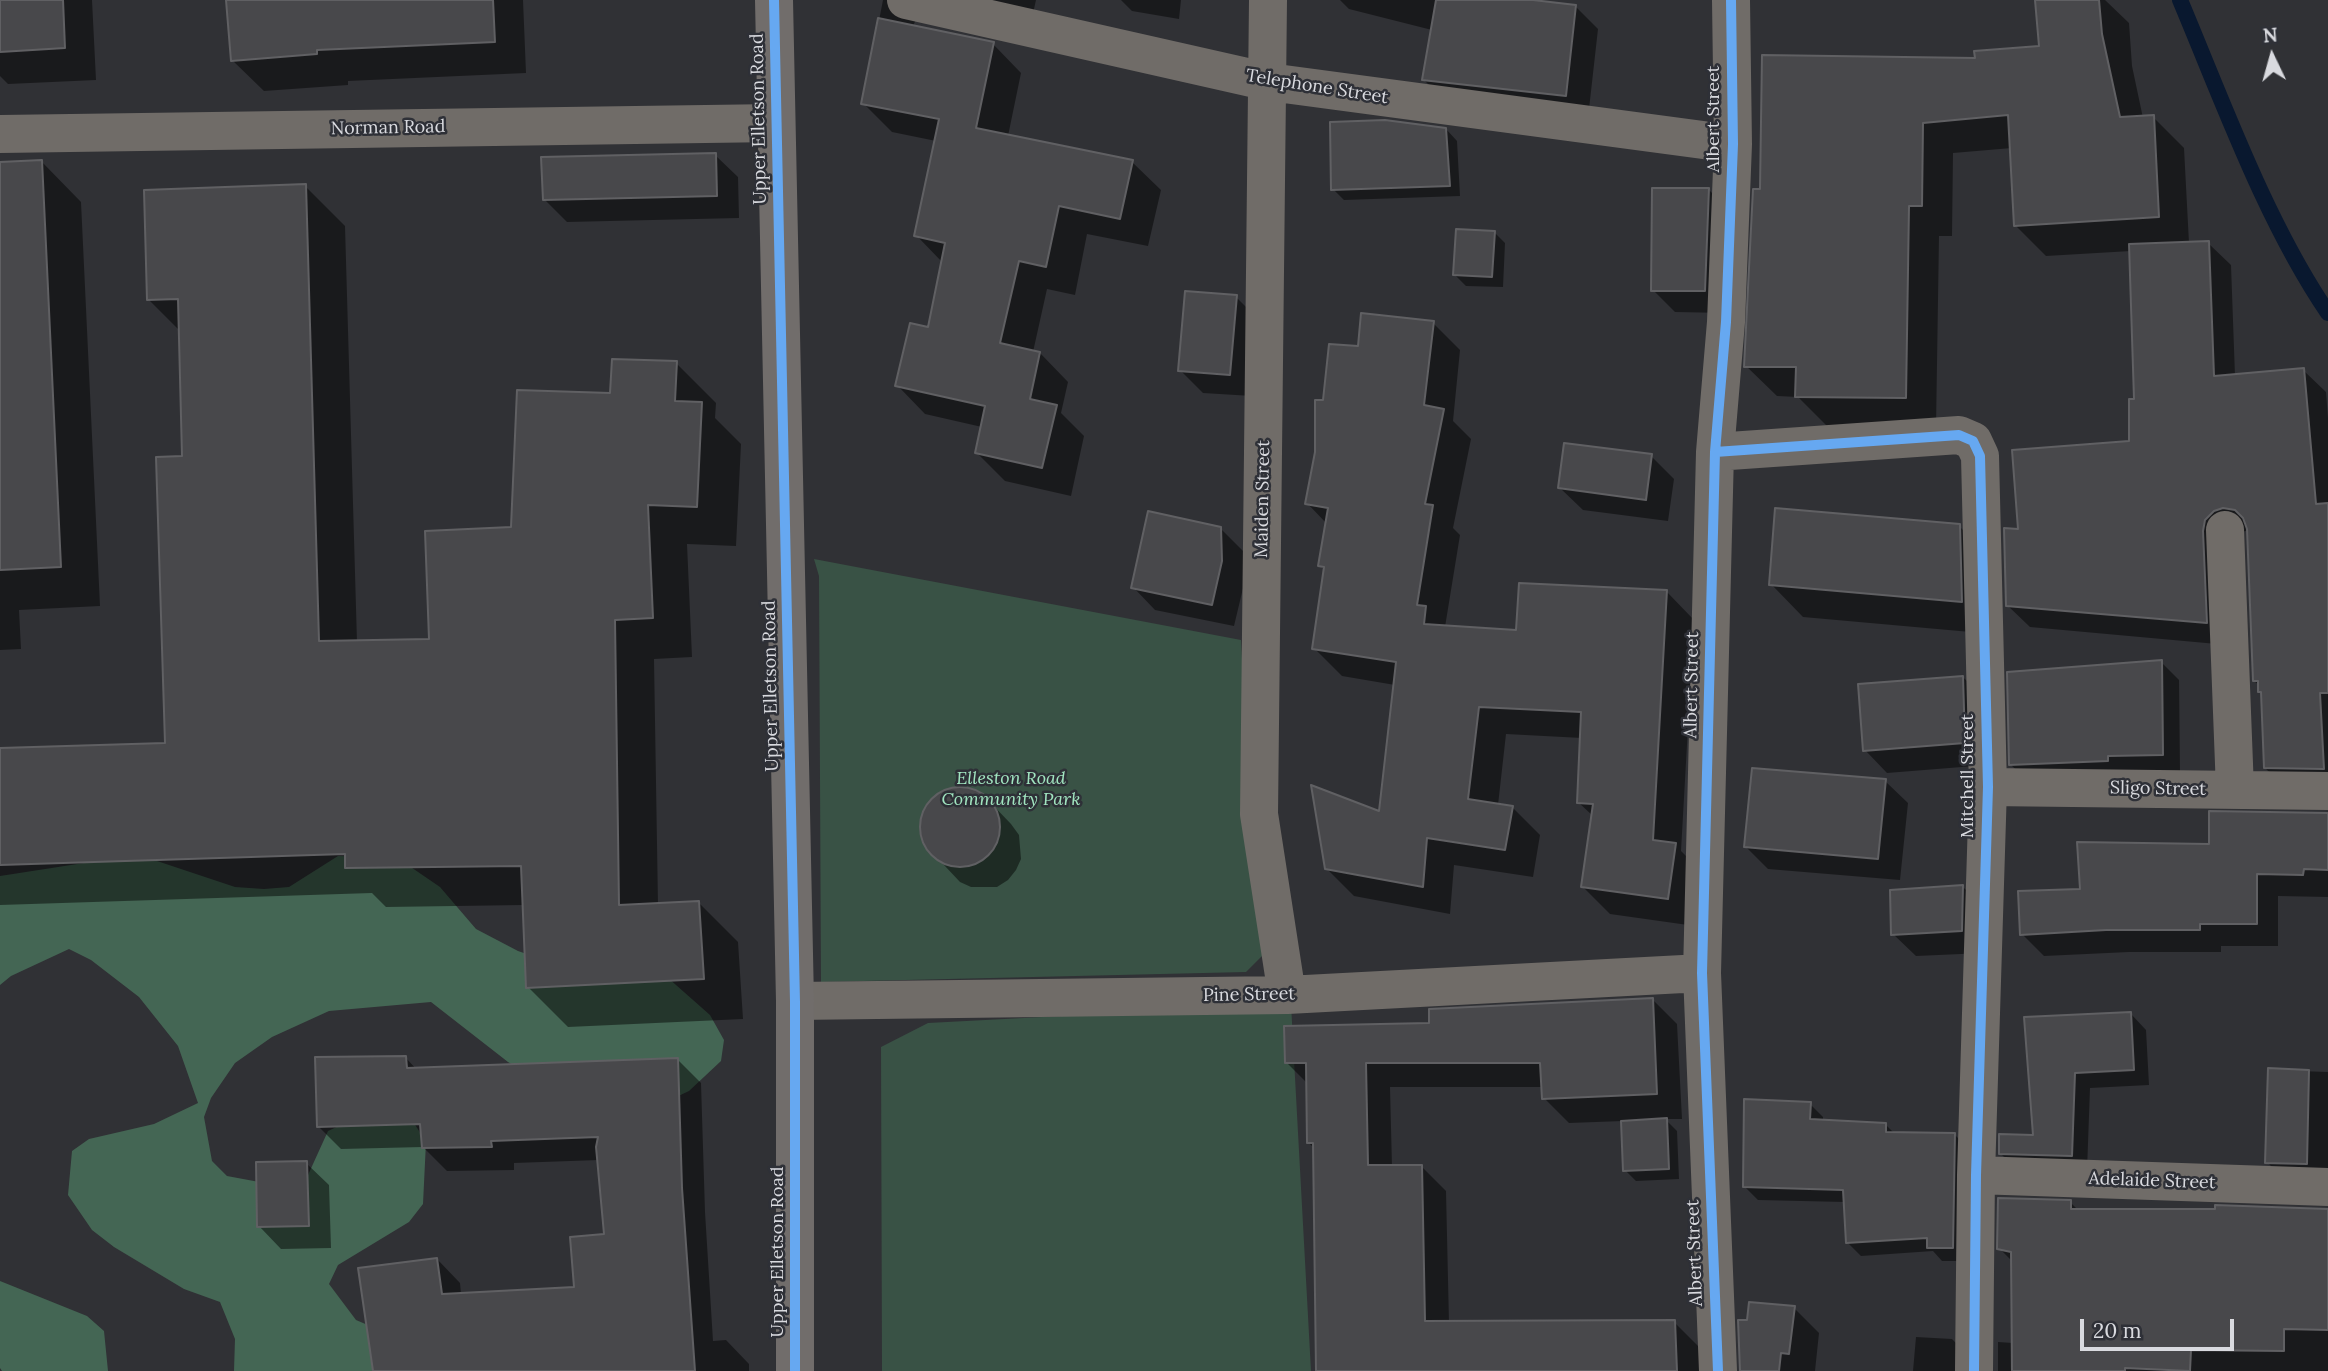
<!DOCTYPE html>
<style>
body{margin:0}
#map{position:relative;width:2328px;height:1371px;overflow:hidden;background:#303135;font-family:Lora,serif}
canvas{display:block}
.north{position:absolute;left:2237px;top:21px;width:70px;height:70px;-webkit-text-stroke:5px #2e3037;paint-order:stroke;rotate:355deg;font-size:19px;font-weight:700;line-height:28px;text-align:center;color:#d9dadf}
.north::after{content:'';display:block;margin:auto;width:24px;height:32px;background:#d9dadf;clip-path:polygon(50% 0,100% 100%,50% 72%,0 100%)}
.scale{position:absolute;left:2080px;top:1319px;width:154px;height:32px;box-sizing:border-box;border:4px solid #d9dadf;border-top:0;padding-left:9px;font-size:21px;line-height:24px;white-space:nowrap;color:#d9dadf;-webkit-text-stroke:5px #2e3037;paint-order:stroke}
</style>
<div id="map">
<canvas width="2328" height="1371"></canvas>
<div class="north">N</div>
<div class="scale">20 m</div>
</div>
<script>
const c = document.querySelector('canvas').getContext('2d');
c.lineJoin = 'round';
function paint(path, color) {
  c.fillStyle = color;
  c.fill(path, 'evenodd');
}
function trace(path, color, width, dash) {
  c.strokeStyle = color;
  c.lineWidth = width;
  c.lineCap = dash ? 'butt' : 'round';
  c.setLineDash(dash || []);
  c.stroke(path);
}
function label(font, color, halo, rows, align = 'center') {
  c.font = font + ' Lora,serif';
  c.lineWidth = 5;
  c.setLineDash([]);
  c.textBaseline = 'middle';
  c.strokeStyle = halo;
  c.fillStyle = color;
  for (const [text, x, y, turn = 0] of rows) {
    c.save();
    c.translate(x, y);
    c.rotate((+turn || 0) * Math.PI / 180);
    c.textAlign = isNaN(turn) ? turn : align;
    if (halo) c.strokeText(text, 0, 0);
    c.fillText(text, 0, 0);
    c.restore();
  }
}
paint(new Path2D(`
 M814 559 1241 640 1250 808 1266 952 1246 972 821 982 819 576Z
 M1291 1004 1311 1371H882L881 1047 928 1023Z`), '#395245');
paint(new Path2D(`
 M129 856 151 859 235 887 264 889 289 887 338 856 380 857 402 861 440 887 476 929 518 951 579 972 667 977 710 1015 724 1040 721 1061 689 1091 653 1108 570 1099 508 1062 431 1002 329 1011 272 1037 235 1063 211 1098 204 1117 212 1161 227 1176 286 1187 308 1175 328 1131 375 1109 414 1123 426 1142 423 1204 409 1222 338 1265 329 1284 356 1320 403 1340 424 1371H234L235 1339 220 1302 184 1289 114 1247 92 1230 68 1195 72 1151 89 1139 154 1124 198 1103 178 1046 139 997 91 960 69 949 11 976 0 985V876Z
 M0 1281 87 1316 104 1331 108 1371H2L0 1368Z`), '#446654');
paint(new Path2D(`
 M0 0H92L96 80 8 84 0 76Z
 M228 0H523L526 73 348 81V85L264 91 232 60Z
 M883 0H1036L1030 27 919 13 913 26 993 44 1021 73 1008 136 1132 162 1161 190 1148 246 1087 234 1075 295 1047 289 1033 352 1040 353 1068 382 1061 413 1084 436 1071 496 1005 481 976 452 982 427 925 414 897 385 930 329 943 263 916 235 936 141 892 132 863 103Z
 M1121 0H1181L1179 19 1132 11Z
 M1340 0H1517L1575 6 1598 29 1588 118 1446 102 1424 80 1432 30 1349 9Z
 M2037 0H2105L2129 23 2132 66 2143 118 2153 117 2184 148 2189 243H2208L2231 265 2235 376 2303 370 2326 392 2328 418V791L2288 790 2265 768 2263 695 2259 692 2260 686 2254 681 2249 530 2235 534 2228 645 2030 627 2007 605 2020 531 2131 443 2136 401 2131 251 2046 256 2016 226 2012 148 1953 153 1952 236H1939L1936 428 1827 426 1798 397 1777 396 1746 366 1762 190 1977 60 2041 47Z
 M1446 129 1457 141 1460 196 1344 200 1333 189Z
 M715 155 738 177 739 218 567 222 544 199Z
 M42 162 81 202 100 606 19 610 21 649 0 650V164Z
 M305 186 345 226 357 642 431 641 612 395 676 363 716 403 715 418 741 444 736 546 687 544 692 657 654 659 658 905 699 903 738 942 743 1019 568 1027 528 987 524 905 386 907 372 893 0 905V750L166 744 184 458 180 331 149 300Z
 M1709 190 1731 212 1727 313 1675 312 1653 290Z
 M1494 232 1505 243 1503 287 1466 286 1455 275Z
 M1236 297 1258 319 1252 396 1203 393 1180 370Z
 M1433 323 1460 350 1453 421 1471 439 1453 528 1460 535 1445 627 1518 632 1667 592 1694 620 1681 851 1702 872 1695 926 1610 914 1583 887 1593 816 1578 802 1582 738 1506 734 1498 805 1512 807 1540 835 1533 877 1454 865 1450 914 1354 896 1326 868 1380 813 1395 685 1342 676 1314 648 1326 571 1320 566 1327 524 1307 503 1324 402 1359 348Z
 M1651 456 1674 479 1668 521 1583 510 1560 488Z
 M1959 526 1992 559 1993 634 1803 617 1771 584Z
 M1220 528 1243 551 1244 584 1234 626 1155 610 1133 587Z
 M2161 662 2179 680 2180 772 2029 782 2011 765Z
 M1963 677 1985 700 1987 765 1887 773 1865 750Z
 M1885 781 1908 803 1900 880 1768 869 1746 847Z
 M966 789 978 793 988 800 1011 824 1019 835 1021 859 1016 870 1008 880 997 887H971L960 882 928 848 922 836 921 823 924 811 931 800 942 793Z
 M2328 815V897L2278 896V946H2221V952H2129L2044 956 2022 934 2082 891 2210 845Z
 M1962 886 1985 909 1984 953 1916 956 1893 934Z
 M1652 999 1677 1024 1682 1119H1665L1677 1131 1679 1179 1636 1181 1625 1170 1623 1121 1569 1123 1544 1098 1543 1087H1390L1392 1167 1421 1166 1446 1191 1449 1323 1674 1322 1699 1347 1700 1371H1318L1314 1148 1308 1142V1084L1286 1062 1430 1025Z
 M2131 1014 2146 1030 2149 1085 2090 1088 2087 1171 2016 1169 2000 1153 2035 1136 2026 1018Z
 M406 1058 417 1070 678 1060 701 1083 705 1212 713 1341 726 1340 749 1364V1371H373L437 1259 460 1283 461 1294 576 1288 605 1236 599 1160 514 1163V1170L447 1171 423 1147 341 1149 318 1126Z
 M2269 1070 2328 1072V1189L2292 1187 2267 1162Z
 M1810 1104 1823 1117V1122L1886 1125 1895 1134 1955 1135 1968 1148 1966 1261H1942L1933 1251 1861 1256 1848 1243 1845 1202 1758 1200 1744 1186Z
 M306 1163 329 1185 331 1248 281 1249 259 1226Z
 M2070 1202 2079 1211 2328 1210V1371H1998V1342L2013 1343V1262L1999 1248Z
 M1794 1308 1819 1333 1815 1371H1741Z
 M1916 1337 1952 1339 1977 1365V1371H1913Z`), '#0007');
trace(new Path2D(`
 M2180 0C2223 102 2266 222 2328 313`), '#09182f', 16);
const building = new Path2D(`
 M0 0H63L65 48 0 52Z
 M226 0H493L495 42 317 50V54L231 61Z
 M1436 0H1533L1576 5 1566 96 1422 80Z
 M2035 0H2099L2102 34 2120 117 2154 115 2159 217 2014 226 2008 115 1923 123 1922 206H1909L1906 398 1795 397 1796 367H1744L1753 189H1760L1762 55 1975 58 1974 51 2039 46Z
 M878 18 994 42 976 128 1133 160 1120 219 1059 206 1046 267 1019 261 1000 343 1040 352 1030 399 1057 405 1042 468 975 453 985 406 895 386 910 323 928 327 945 243 914 236 939 119 861 104Z
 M1385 120 1446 128 1450 186 1331 190 1330 122Z
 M716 153 717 196 543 200 541 157Z
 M42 160 61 567 0 570V162Z
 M306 184 319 641 429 639 425 531 511 527 517 390 610 393 612 359 677 361 675 401 702 402 697 507 648 505 653 618 615 620 619 905 699 901 704 979 526 988 521 866 345 868V854L0 865V748L165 743 156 457 182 456 178 299 147 300 144 190Z
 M1652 188H1709L1705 291H1651Z
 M1456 229 1495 231 1492 277 1453 275Z
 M2209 241 2214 376 2304 368 2316 504 2328 503V693H2320L2324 769 2264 768 2261 692H2258V681H2253L2247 529 2243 518 2235 510 2223 508 2214 511 2205 520 2203 531 2207 623 2006 606 2004 528 2018 529 2012 450 2129 441V399H2134L2129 244Z
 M1185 291 1237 295 1230 375 1178 371Z
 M1361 313 1434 321 1424 405 1444 409 1425 504 1433 505 1417 605 1426 606 1424 624 1516 630 1519 583 1667 590 1653 840 1676 843 1668 899 1581 887 1593 804 1577 803 1581 712 1479 707 1468 799 1513 806 1505 850 1427 838 1423 887 1325 869 1311 785 1379 811 1396 662 1312 649 1324 567 1318 566 1328 508 1305 504 1315 452V400H1323L1329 344 1358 346Z
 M1564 443 1652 454 1646 500 1558 488Z
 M1775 508 1960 524 1962 602 1769 585Z
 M1148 511 1221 527 1222 561 1212 605 1131 588Z
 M2162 660 2163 755 2108 756V761L2009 765 2007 672Z
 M1963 676 1965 743 1863 751 1858 684Z
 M1752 768 1886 779 1878 859 1744 847Z
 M920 827a40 40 0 1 1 80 0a40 40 0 1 1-80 0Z
 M2209 811 2328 813V870L2304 869 2303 875 2257 874V924H2200V930H2106L2020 935 2018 891 2080 889 2077 842 2209 844Z
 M1963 885 1962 931 1891 935 1890 890Z
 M1653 998 1657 1094 1542 1099 1540 1063H1366L1368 1165H1422L1425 1321 1675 1320 1677 1371H1316L1313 1143H1307L1306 1063H1285L1284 1026 1429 1023V1009Z
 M2131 1012 2134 1070 2075 1073 2072 1156 1999 1154V1134L2033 1135 2024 1017Z
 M406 1056 407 1068 678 1058 682 1188 695 1371H373L358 1268 437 1258 442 1294 574 1287 570 1237 604 1234 596 1147 598 1137 491 1141 492 1147 422 1148 420 1124 317 1127 315 1057Z
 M2268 1068 2309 1070 2307 1164 2265 1163Z
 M1744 1099 1811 1102 1810 1119 1886 1123V1132L1955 1133 1953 1248H1927V1238L1846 1243 1843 1190 1743 1187Z
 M1667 1118 1669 1169 1623 1171 1621 1121Z
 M307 1161 309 1226 257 1227 256 1162Z
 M1998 1198 2071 1200V1209H2215V1205L2328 1209V1330L2284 1329V1351L2191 1350 2190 1371 2125 1368V1371H2012L2011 1252 1997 1249Z
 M1749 1302 1795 1306 1789 1354 1781 1353 1779 1371H1740L1738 1320H1747Z`);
paint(building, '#48484b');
trace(building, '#606063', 2);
trace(new Path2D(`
 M906 0 1269 82 1733 144
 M1268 0 1259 814 1287 995
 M0 134 776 123
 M1715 452 1959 435 1973 441 1980 456 1988 787 1976 1175 1974 1371
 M2225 530 2235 790
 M1988 787 2328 791
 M795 1001 1287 995 1702 973
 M1976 1175 2328 1187
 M1718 1371 1702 973 1715 452 1726 322 1733 144 1731 0`), '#706c68', 38);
trace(new Path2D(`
 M774 0 795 1001V1371`), '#716d6b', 38);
trace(new Path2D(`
 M774 0 795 1001V1371
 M1715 452 1959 435 1973 441 1980 456 1988 787 1976 1175 1974 1371
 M1718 1371 1702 973 1715 452 1726 322 1733 144 1731 0`), '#66a8f1', 10);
label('18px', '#d9dadf', '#2e3037', [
 ["Telephone Street",1317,87,9],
 ["Upper Elletson Road",759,119,-91],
 ["Albert Street",1714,119,-90],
 ["Norman Road",388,128,-1],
 ["Maiden Street",1263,499,-89],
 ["Albert Street",1692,685,-89],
 ["Upper Elletson Road",771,686,-91],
 ["Mitchell Street",1968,776,-90],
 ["Sligo Street",2158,789,1],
 ["Pine Street",1249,995,-1],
 ["Adelaide Street",2152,1181,2],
 ["Upper Elletson Road",778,1252,-90],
 ["Albert Street",1695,1253,-92]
]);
label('italic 18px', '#a1e5c0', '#2e3037', [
 ["Elleston Road",1011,779],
 ["Community Park",1011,800]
]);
</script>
